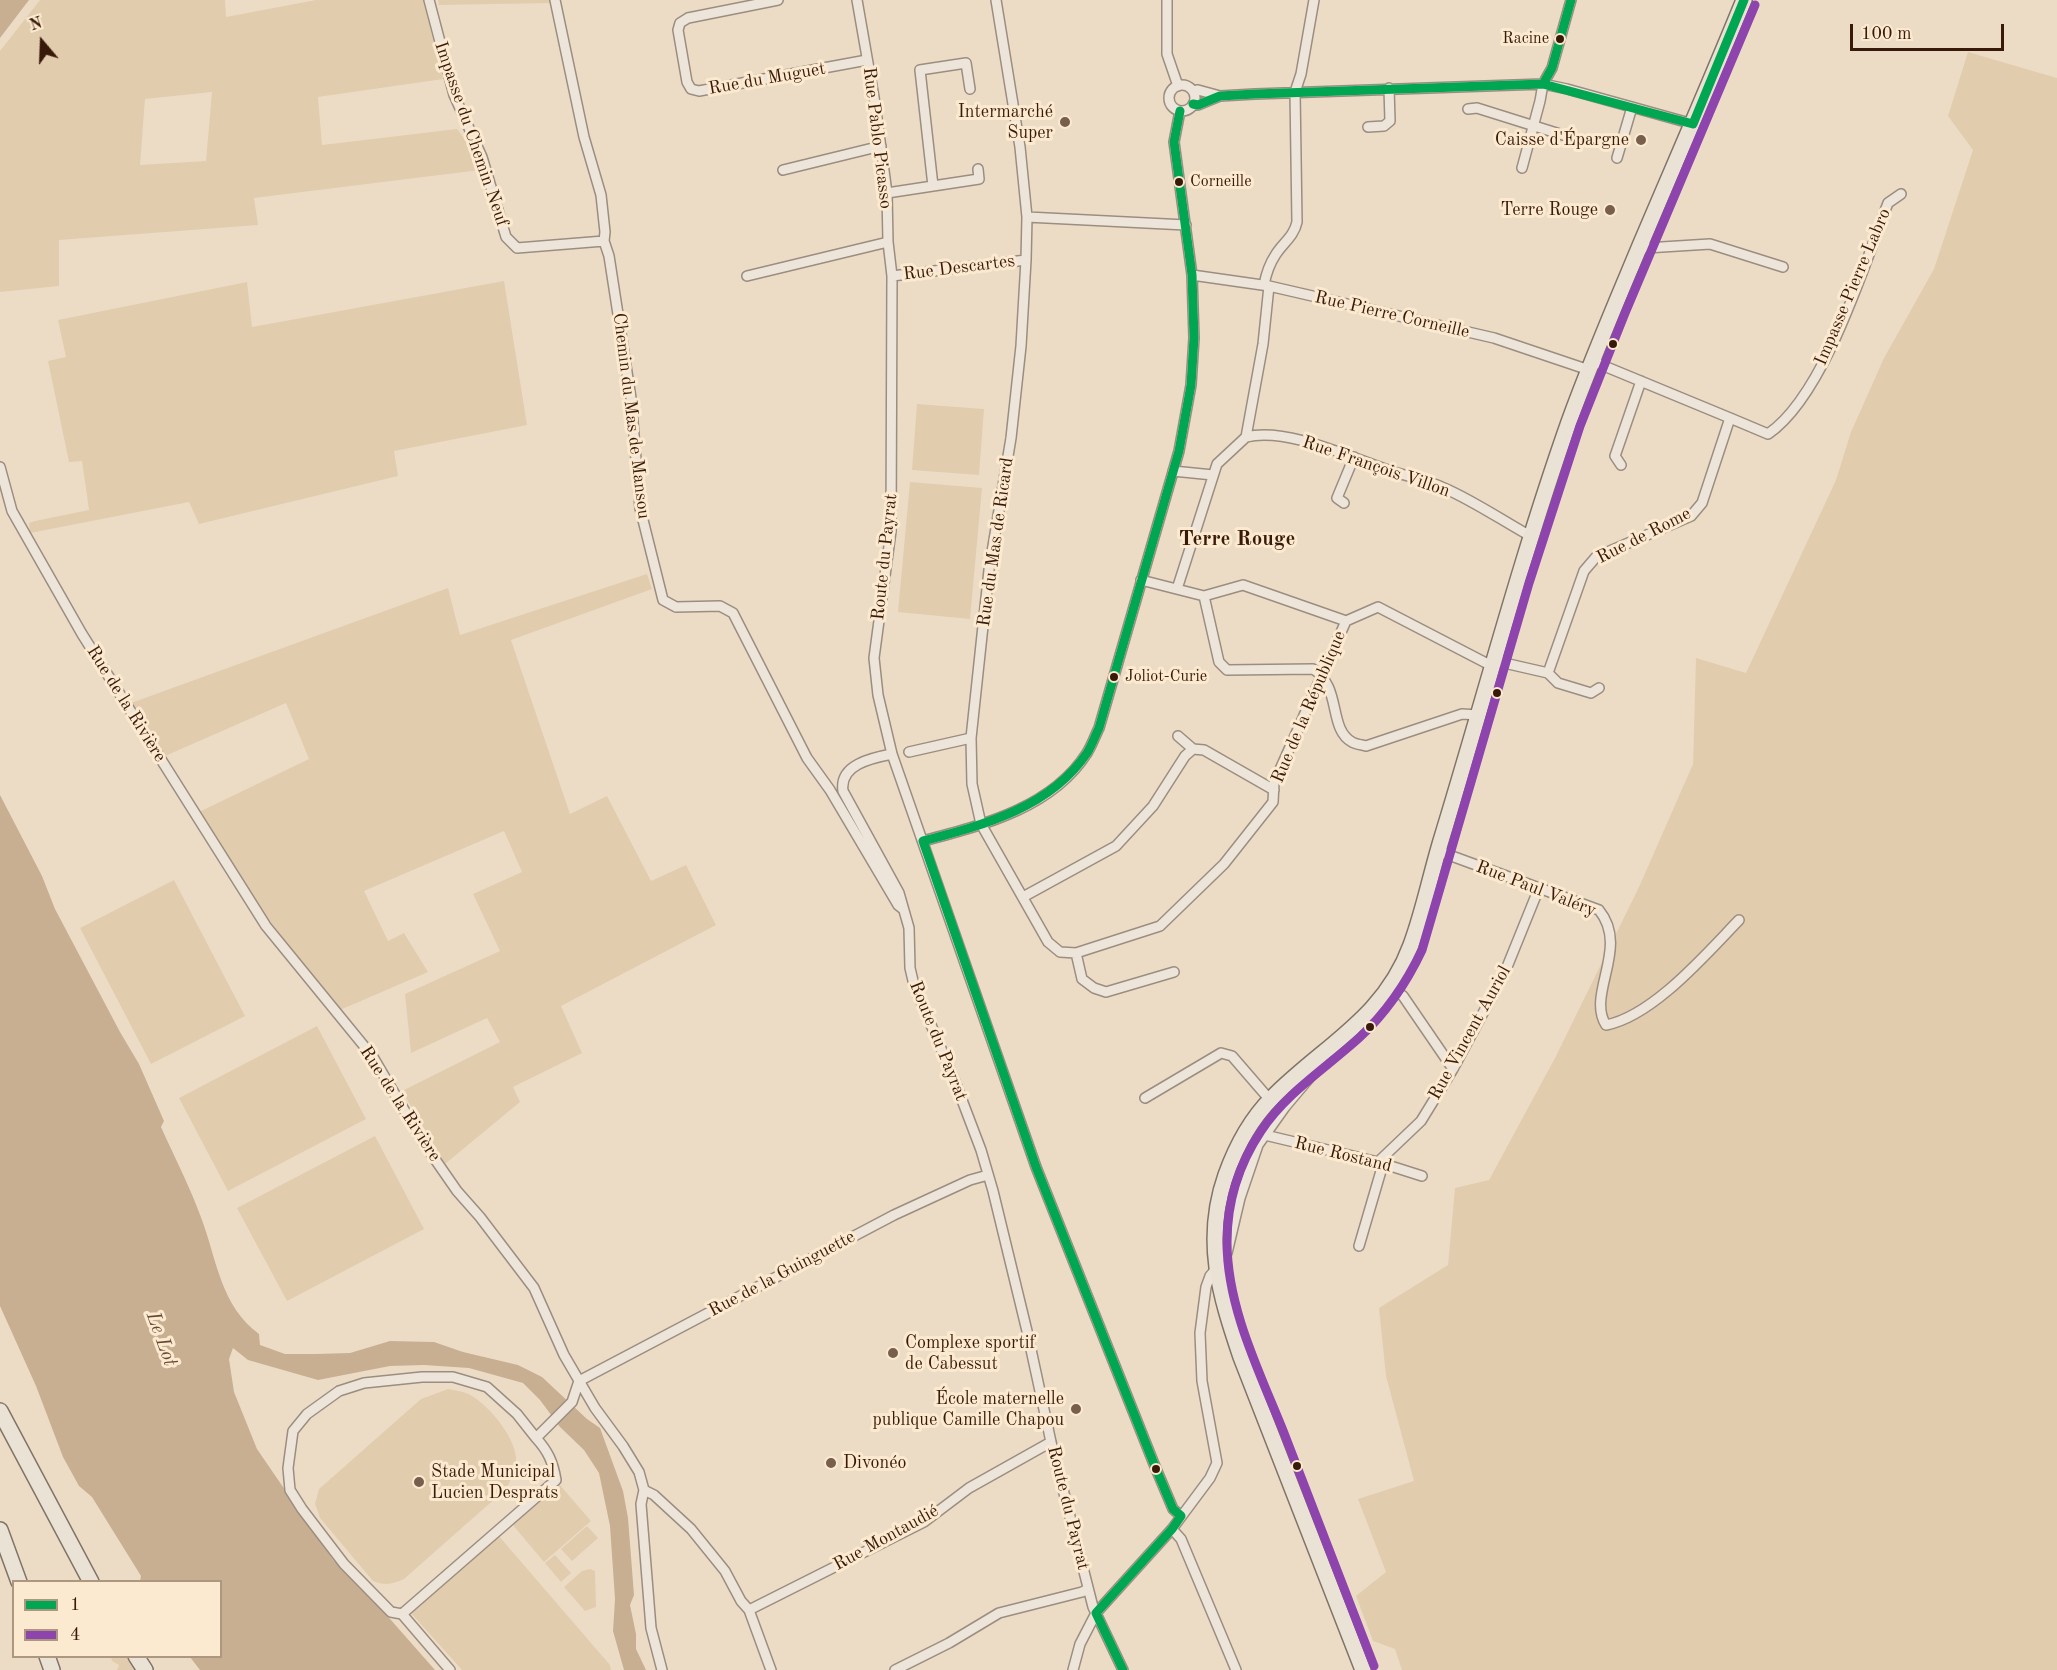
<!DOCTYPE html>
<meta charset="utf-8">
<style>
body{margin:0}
#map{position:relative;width:2057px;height:1670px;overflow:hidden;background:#ecdcc6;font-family:"Old Standard TT",serif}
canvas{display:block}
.legend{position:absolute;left:12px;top:1580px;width:210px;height:78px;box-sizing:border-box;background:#fcead0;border:2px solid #ae9781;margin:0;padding:8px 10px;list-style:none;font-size:18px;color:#391a0a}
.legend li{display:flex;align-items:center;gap:12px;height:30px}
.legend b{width:30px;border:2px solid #ae9781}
.north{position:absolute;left:12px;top:12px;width:60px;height:60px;-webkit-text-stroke:4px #fcead0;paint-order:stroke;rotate:341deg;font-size:16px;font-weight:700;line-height:24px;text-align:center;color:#391a0a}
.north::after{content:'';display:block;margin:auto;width:21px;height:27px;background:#391a0a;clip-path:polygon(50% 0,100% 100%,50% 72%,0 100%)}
.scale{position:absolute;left:1850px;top:24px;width:154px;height:27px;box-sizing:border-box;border:3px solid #391a0a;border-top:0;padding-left:8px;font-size:18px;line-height:21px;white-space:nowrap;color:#391a0a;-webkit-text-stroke:4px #fcead0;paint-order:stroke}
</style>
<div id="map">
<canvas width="2057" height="1670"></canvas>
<ul class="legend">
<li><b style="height:8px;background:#00a651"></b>1</li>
<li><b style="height:8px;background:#8e44ad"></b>4</li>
</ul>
<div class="north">N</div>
<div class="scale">100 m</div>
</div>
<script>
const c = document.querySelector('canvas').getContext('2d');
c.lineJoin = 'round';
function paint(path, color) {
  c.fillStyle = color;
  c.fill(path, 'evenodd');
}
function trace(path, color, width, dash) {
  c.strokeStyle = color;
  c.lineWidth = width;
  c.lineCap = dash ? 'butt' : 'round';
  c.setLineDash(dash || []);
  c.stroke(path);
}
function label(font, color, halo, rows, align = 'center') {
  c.font = font + ' "Old Standard TT",serif';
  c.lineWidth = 6;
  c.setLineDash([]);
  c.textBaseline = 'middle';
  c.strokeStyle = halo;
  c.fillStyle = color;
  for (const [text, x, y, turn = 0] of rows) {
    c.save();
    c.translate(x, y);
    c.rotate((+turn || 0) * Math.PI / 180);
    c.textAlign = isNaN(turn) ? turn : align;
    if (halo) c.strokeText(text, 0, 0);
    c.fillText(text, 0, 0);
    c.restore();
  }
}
paint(new Path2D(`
 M40 0H225L226 17 316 0H423L443 79 318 97 322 145 457 129 476 154 480 170 254 198 258 225 59 240V286L0 292V51ZM212 92 206 161 140 165 145 99Z
 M438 0H551L552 3 439 5Z
 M1968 52 2057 78V1670H1402L1395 1649 1373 1641 1356 1596 1386 1572 1358 1499 1414 1481 1386 1376 1379 1308 1448 1265 1455 1188 1489 1180 1555 1058 1639 887 1693 764 1696 658 1746 673 1836 480 1851 432 1884 358 1934 269 1973 150 1948 116Z
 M504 281 527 425 394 451 398 476 199 524 189 502 30 533 29 523 35 521 89 510 82 461 69 462 48 361 66 357 58 320 247 282 252 327Z
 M917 404 984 409 979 475 912 470Z
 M910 482 982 488 970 619 898 612Z
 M647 574 652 589 511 640 570 814 607 796 651 881 686 865 716 925 561 1006 582 1053 513 1087 520 1102 445 1164 402 1091 500 1042 487 1018 411 1053 405 994 500 951 473 894 522 872 504 831 364 891 388 941 404 933 428 972 340 1010 266 916 199 812 309 759 286 703 165 756 131 703 448 588 460 635Z
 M174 880 245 1016 151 1064 80 928Z
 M317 1026 366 1119 228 1191 179 1098Z
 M375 1136 424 1229 287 1301 237 1208Z
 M448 1389C454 1390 461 1391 466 1393 486 1401 515 1436 516 1458 517 1469 511 1479 506 1489L404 1579C393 1584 385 1586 373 1581L320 1518 315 1504 319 1489 421 1399Z
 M559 1484 591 1521 544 1562 512 1524Z
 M587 1526 598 1538 572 1561 561 1549Z
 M498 1535 610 1665 611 1670H462L410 1612Z
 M555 1555 571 1573 561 1582 545 1563Z
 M590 1569 595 1571 596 1607 585 1611 564 1587 582 1571Z
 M111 1657H127L138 1670H117L119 1665 112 1661Z`), '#e2ccae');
paint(new Path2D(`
 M0 0H29L0 38Z
 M0 795 42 876 55 909 120 1032 139 1064 164 1121 161 1127C175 1158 191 1189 202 1220 217 1261 221 1306 259 1334L260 1345 285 1354H315L350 1353 390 1341 434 1342 463 1352 518 1365 542 1377 587 1419 600 1428 623 1491 628 1518 634 1595 630 1605 636 1634V1649L646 1670H624L613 1631 615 1599 610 1526 599 1473 584 1450 560 1427 540 1400 523 1383 469 1368 424 1365 390 1366 318 1380 248 1360 233 1348 229 1359 234 1392 257 1449 333 1560 376 1603 435 1670H200L190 1657 220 1656V1582L140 1581 141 1576 92 1497 79 1486 63 1457 36 1386 0 1306Z`), '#c8af92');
const minor = new Path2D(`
 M429 0 454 95 482 157 506 237 517 248 604 241
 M555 0 584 137 601 195 605 232 604 241 609 256 631 398 640 508 663 600 676 607 720 606 733 613 807 758 830 790 898 905 903 909
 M778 0 688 18 680 23 678 30 687 82 691 89 699 91 867 60
 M857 0 875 103 887 193 888 242 892 276 891 531 874 658 878 695 892 754 1036 1167 1154 1464 1173 1509 1181 1516
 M996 0 1020 147 1027 217 1026 260 1021 346 1011 438 989 570 971 738 972 784 981 824 1048 942 1060 952 1076 953 1160 926 1224 864 1273 802 1274 783 1346 621
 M1167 0V54L1178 86
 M1169 98a13 13 0 1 1 26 0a13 13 0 1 1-26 0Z
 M1193 91 1198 90 1220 96
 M1193 104 1198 105 1220 96 1255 94 1543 84 1567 89 1693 124
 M1468 109 1477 108 1563 135
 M1368 127 1384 126 1390 121 1389 88
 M1617 158 1632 107
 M1522 168 1540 101 1543 84 1552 68 1571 0
 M783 170 881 146
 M933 186 920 70 966 63 970 89
 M887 193 979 179 978 169
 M1027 217 1186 225
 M1640 246 1646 248 1710 244 1783 267
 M1192 275 1269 286 1494 338 1589 370
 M747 276 888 242
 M892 276 1026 260
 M1264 285C1266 274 1270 263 1276 254 1284 242 1294 236 1297 222L1295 92 1301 74 1314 0
 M1730 418 1768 434C1824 396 1864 266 1888 203L1901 194
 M1246 437C1288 427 1351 458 1391 471 1409 477 1428 480 1444 488 1474 501 1503 521 1532 537
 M1621 465 1615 456 1641 381
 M0 467 12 511 82 634 266 926 373 1057 423 1142 457 1191 480 1217 534 1288 564 1355 595 1408 623 1446 639 1472 644 1490 654 1495 691 1529 725 1571 741 1601 749 1610 771 1670
 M1173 471 1213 475
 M1344 503 1337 498 1354 457
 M1141 580 1204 596 1243 585 1346 621 1378 607 1488 664 1500 662 1548 673 1584 571 1596 557 1691 516 1702 503 1730 418 1592 361
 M1177 589 1217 464 1246 437 1263 344 1269 286
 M1204 596 1219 662 1227 670 1313 669C1342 687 1328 729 1352 742 1355 744 1362 745 1366 746L1462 714 1478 715
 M1548 673 1558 683 1591 693 1599 688
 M1178 736 1193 749 1204 750 1274 790
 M909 752 971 738
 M892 754C871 758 839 765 843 791L899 893 909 928 910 968 914 985 954 1079 981 1150 993 1191 1027 1331 1051 1442 1093 1607 1123 1670
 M923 841C983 825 1052 808 1087 753 1092 745 1095 736 1099 728L1179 451 1191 385 1194 338 1192 275 1174 142 1180 111
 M1438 851 1599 910C1630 948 1586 994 1606 1025 1653 1016 1706 954 1739 920
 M1023 897 1116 846 1153 806 1185 756 1193 749
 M1076 953 1082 979 1094 988 1106 992 1174 972
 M1390 987 1403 996 1453 1069
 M1145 1098 1221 1053 1232 1056 1270 1100
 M1265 1135 1378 1162 1422 1176
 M1378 1162 1421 1121 1453 1069 1505 972 1539 888
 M1359 1246 1383 1164
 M1215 1259 1227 1253 1240 1198 1258 1145 1285 1107 1322 1063 1318 1058
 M579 1381 894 1215 970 1180 988 1175
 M644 1490 641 1504 651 1628 662 1670
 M1172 1529 1181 1539 1236 1670
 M749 1610 924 1522 969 1488 1051 1442
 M402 1614 391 1612 344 1564 302 1509 290 1490 288 1468 293 1431 307 1414 339 1391 364 1383 422 1377H453L487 1387 517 1414 536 1438
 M450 1670 402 1614 556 1480C553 1462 548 1451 536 1438L572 1402 579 1381
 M895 1670 949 1643 999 1613 1082 1592 1088 1589
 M1073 1670 1080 1644 1096 1613 1172 1529 1210 1478 1217 1463 1202 1381 1200 1333 1206 1287 1210 1276 1215 1270`);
const primary = new Path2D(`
 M0 1411 91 1582
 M0 1530 19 1582
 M47 1656 52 1670
 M136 1656 145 1670
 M1363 1670 1241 1357C1220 1295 1203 1240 1226 1175 1236 1147 1251 1119 1272 1098 1323 1046 1384 1019 1411 945 1423 913 1430 878 1440 844 1483 704 1520 561 1569 422 1591 361 1617 301 1642 241 1676 161 1711 81 1744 0`);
trace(minor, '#9b8e80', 12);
trace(primary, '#817467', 18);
trace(minor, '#eee5da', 9);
trace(primary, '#eae2d5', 15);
trace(new Path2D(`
 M1543 84 1552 68 1571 0
 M1193 104 1198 105 1220 96 1255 94 1543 84 1693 124 1744 0
 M923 841C983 825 1050 808 1087 753 1092 745 1095 736 1099 728L1179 451 1191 385 1194 338 1192 275 1174 142 1180 111
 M923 841 1036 1167 1154 1464 1173 1509 1181 1516
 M1096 1613 1172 1529 1181 1516
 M1096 1613 1123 1670`), '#00a651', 9);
trace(new Path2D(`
 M1374 1666C1344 1588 1314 1511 1284 1433 1260 1373 1227 1308 1227 1242 1227 1203 1239 1164 1261 1131 1286 1093 1326 1068 1359 1038 1387 1012 1406 984 1422 950L1529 583 1580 426 1625 313 1755 5`), '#8e44ad', 9);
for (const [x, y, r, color] of [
 [1560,39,5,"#391a0a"],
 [1065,122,6,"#785e4c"],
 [1641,140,6,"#785e4c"],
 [1179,182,5,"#391a0a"],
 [1610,210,6,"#785e4c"],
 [1613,344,5,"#391a0a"],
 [1114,677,5,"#391a0a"],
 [1497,693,5,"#391a0a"],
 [1370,1027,5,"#391a0a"],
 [893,1353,6,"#785e4c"],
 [1076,1409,6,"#785e4c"],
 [831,1463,6,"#785e4c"],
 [1297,1466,5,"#391a0a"],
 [1156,1469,5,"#391a0a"],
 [419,1482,6,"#785e4c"]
]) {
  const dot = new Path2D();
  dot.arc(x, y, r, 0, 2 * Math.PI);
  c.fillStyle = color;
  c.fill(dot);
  trace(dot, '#fcead0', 2);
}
label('16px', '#391a0a', '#fcead0', [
 ["Racine",1549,39,"right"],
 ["Corneille",1190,182],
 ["Joliot-Curie",1125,677]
], 'left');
label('18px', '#391a0a', '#fcead0', [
 ["Rue du Muguet",767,79,-10],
 ["Impasse du Chemin Neuf",471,134,71],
 ["Rue Pablo Picasso",877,138,83],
 ["Rue Descartes",959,268,-7],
 ["Impasse Pierre Labro",1853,287,-67],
 ["Rue Pierre Corneille",1392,315,13],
 ["Chemin du Mas de Mansou",631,416,83],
 ["Rue François Villon",1376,467,19],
 ["Rue de Rome",1644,536,-27],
 ["Rue du Mas de Ricard",996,542,-82],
 ["Route du Payrat",885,557,-84],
 ["Rue de la Rivière",126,704,58],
 ["Rue de la République",1309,707,-67],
 ["Rue Paul Valéry",1536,889,21],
 ["Rue Vincent Auriol",1470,1033,-61],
 ["Route du Payrat",938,1041,68],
 ["Rue de la Rivière",400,1104,57],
 ["Rue Rostand",1343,1155,14],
 ["Rue de la Guinguette",782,1274,-28],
 ["Route du Payrat",1068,1508,76],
 ["Rue Montaudié",886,1538,-29]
]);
label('18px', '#391a0a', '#fcead0', [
 ["Intermarché",1053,112],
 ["Super",1053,133],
 ["Caisse d'Épargne",1629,140],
 ["Terre Rouge",1598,210],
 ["Complexe sportif",905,1343,"left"],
 ["de Cabessut",905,1364,"left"],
 ["École maternelle",1064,1399],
 ["publique Camille Chapou",1064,1420],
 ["Divonéo",843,1463,"left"],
 ["Stade Municipal",431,1472,"left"],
 ["Lucien Desprats",431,1493,"left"]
], 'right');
label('italic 20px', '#664832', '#fcead0', [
 ["Le Lot",161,1339,70]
]);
label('bold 21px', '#391a0a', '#fcead0', [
 ["Terre Rouge",1237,539]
]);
</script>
